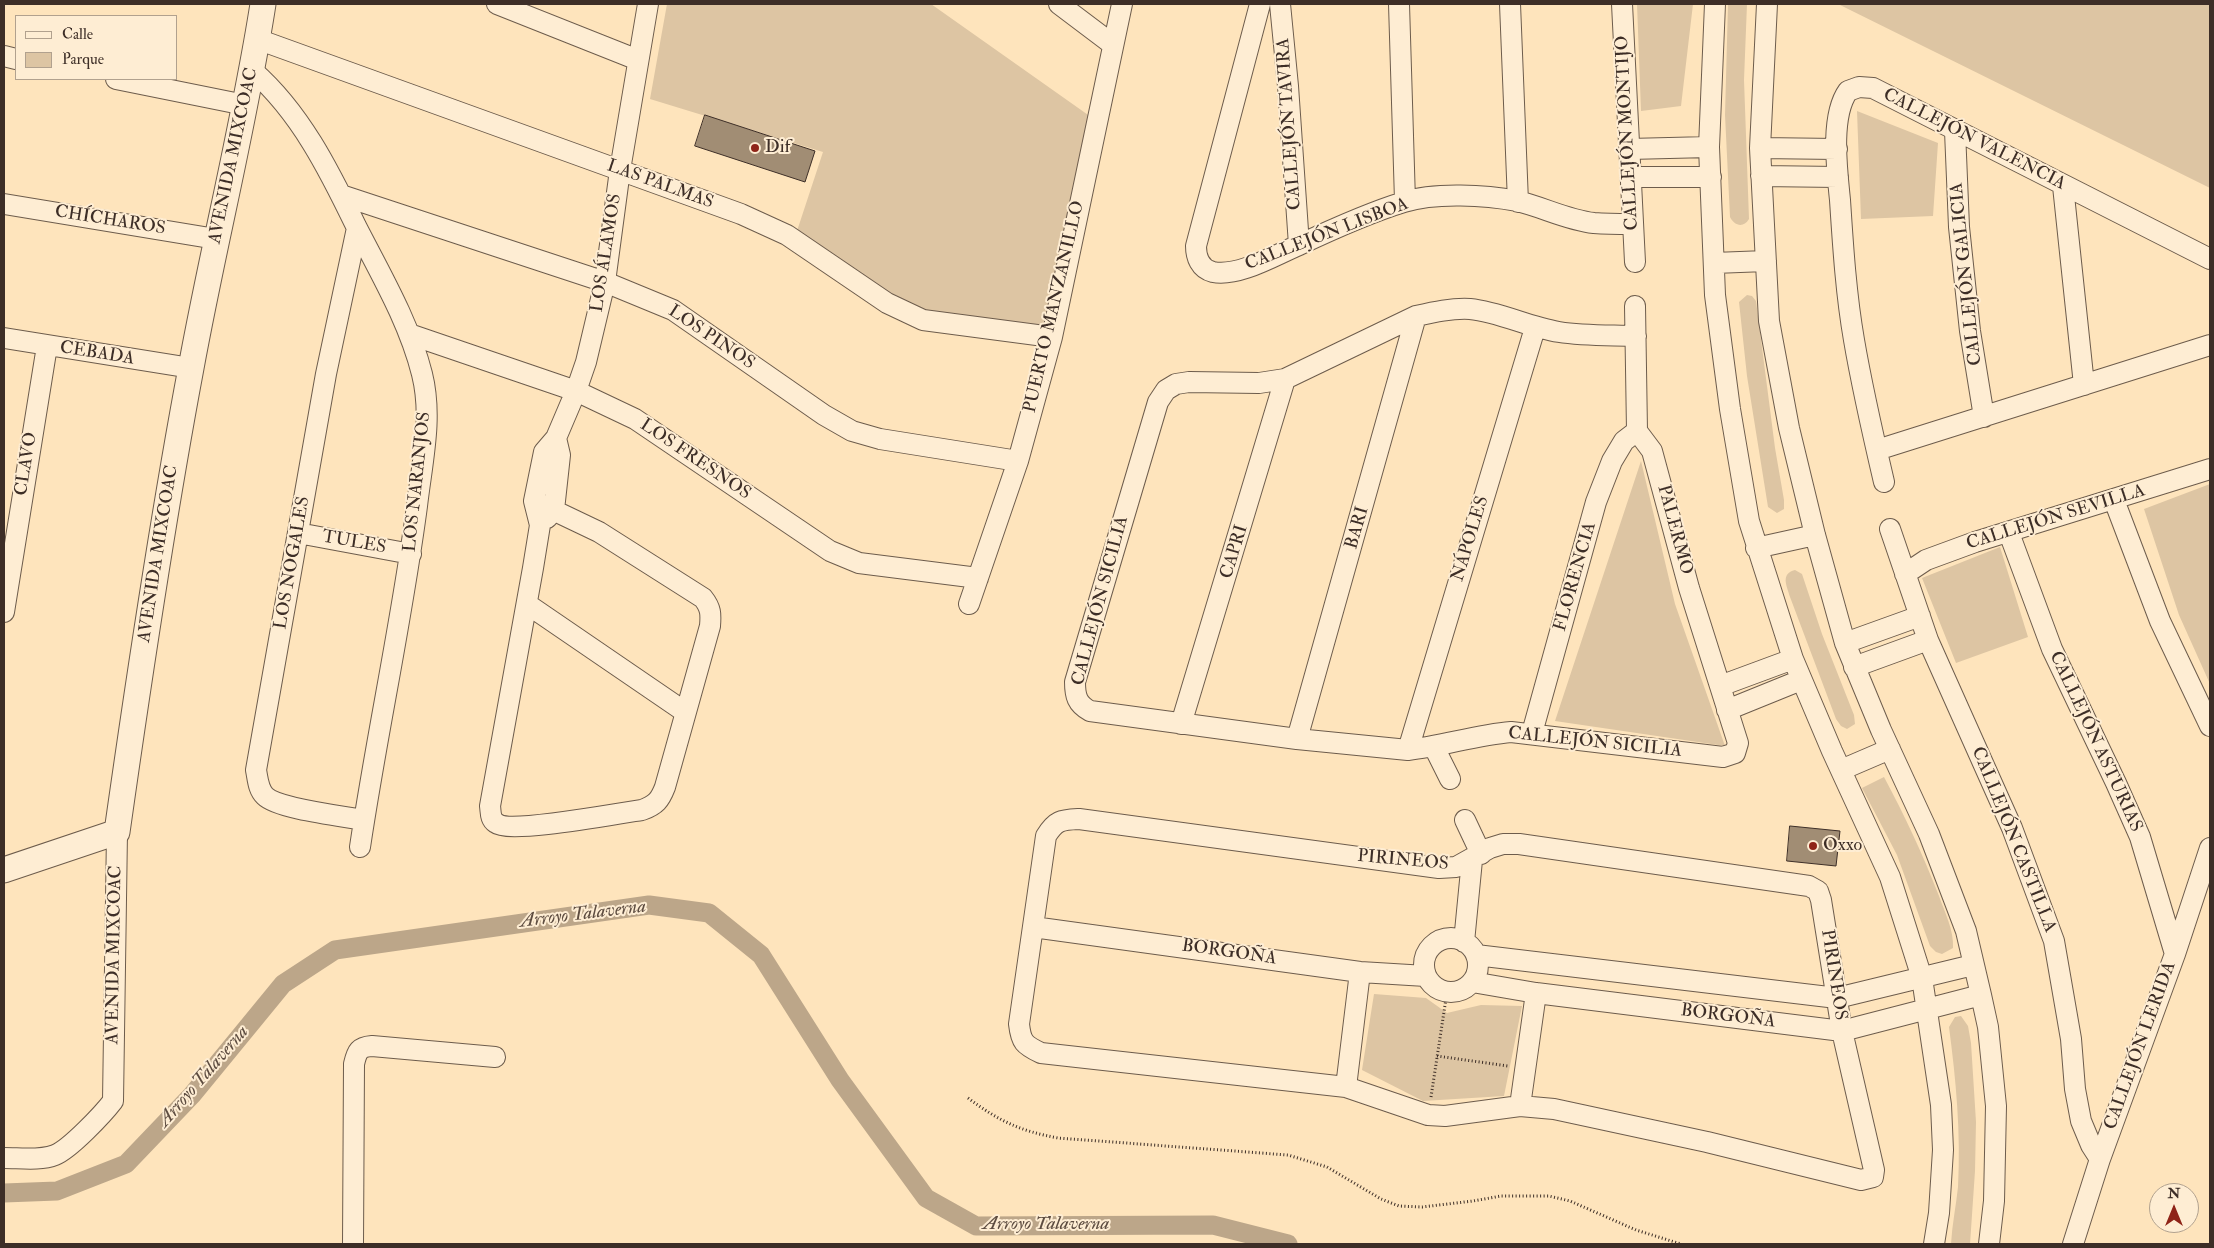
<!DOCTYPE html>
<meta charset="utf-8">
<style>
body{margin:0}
#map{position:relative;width:2214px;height:1248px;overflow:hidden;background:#fee4bc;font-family:"IM FELL Double Pica",serif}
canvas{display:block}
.frame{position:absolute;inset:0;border:5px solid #3d2e27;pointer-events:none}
.legend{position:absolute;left:15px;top:15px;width:162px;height:65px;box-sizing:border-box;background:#feedd3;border:1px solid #b1a18e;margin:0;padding:6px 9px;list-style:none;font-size:15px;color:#3d2e27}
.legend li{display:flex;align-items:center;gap:10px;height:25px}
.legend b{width:25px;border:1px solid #b1a18e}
.north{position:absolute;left:2149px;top:1183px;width:50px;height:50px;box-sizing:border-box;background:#feedd3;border:1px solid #b1a18e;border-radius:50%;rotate:0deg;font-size:14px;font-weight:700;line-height:20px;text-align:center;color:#3d2e27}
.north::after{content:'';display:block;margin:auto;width:18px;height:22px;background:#8f2418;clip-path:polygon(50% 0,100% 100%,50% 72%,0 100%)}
</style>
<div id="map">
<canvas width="2214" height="1248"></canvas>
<div class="frame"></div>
<ul class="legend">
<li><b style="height:6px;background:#feedd3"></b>Calle</li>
<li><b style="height:14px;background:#ddc5a3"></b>Parque</li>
</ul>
<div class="north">N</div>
</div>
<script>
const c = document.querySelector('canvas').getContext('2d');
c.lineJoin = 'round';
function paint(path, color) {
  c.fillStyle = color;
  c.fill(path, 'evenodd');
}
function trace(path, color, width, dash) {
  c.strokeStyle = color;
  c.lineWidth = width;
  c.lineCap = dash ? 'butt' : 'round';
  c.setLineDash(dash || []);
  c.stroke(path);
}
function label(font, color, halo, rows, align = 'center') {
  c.font = font + ' "IM FELL Double Pica",serif';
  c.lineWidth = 4;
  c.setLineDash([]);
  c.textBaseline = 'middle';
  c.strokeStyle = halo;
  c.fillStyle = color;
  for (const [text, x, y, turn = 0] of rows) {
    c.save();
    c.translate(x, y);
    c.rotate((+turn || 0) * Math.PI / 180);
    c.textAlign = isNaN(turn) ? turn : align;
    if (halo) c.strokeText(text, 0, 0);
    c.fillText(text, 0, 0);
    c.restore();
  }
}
paint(new Path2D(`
 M667 4H931L1091 117 1046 330 927 318 796 234 823 152 650 99Z
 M1637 4H1693L1681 106 1641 111Z
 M1728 4H1747L1744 80 1749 219C1743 229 1734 225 1730 217L1725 115Z
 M1838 4H2210V188Z
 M1857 111 1938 143 1933 216 1861 219Z
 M1747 295 1752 296 1756 301 1775 448 1784 500V509L1777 513 1768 507 1747 376 1739 302Z
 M1641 461 1675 604 1725 746 1555 721Z
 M2210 484V684L2179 615 2144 509Z
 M2000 547 2028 637 1956 663 1922 578Z
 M1795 570 1802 574 1822 634 1854 715 1855 724 1847 729 1841 726 1836 719 1790 597C1787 586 1780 574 1795 570Z
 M1884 777C1905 816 1923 855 1939 896 1945 913 1954 930 1953 948L1942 954 1936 952 1930 946 1897 855 1862 788Z
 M1374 994 1426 998 1447 1013 1481 1005 1522 1006 1504 1096 1423 1101 1362 1070Z
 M1961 1016 1968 1026 1971 1043 1976 1122 1975 1171 1970 1244H1951C1952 1225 1956 1206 1958 1187 1961 1133 1956 1080 1949 1027L1955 1017Z`), '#ddc5a3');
trace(new Path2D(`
 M4 1193 57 1191 126 1164 192 1095 283 984 335 950 649 905 709 913 761 955 840 1080 926 1198 976 1226 1213 1225 1288 1244`), '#bca689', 19);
const building = new Path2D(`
 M705 115 815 151 805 182 695 146Z
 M1790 826 1840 831 1836 866 1787 861Z`);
paint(building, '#a18d74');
trace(building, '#3d2e27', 1);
const minor = new Path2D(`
 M497 4 638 60
 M1059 4 1112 44
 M1260 4 1196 246C1196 257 1200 269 1213 272 1239 277 1275 255 1299 245 1333 229 1368 213 1404 202 1435 192 1486 195 1517 201 1543 207 1567 220 1594 223 1607 224 1620 224 1632 224
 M1280 4 1288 86 1299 245
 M1399 4 1405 201
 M1510 4 1518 202
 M1622 4 1635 262
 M1715 4 1709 147 1715 295 1730 409 1749 521 1793 659 1832 751 1890 877 1922 978 1941 1105 1943 1150 1939 1213 1934 1244
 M1767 4 1760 148 1769 321 1789 428 1815 535 1845 643 1881 730 1929 834 1966 931 1981 995 1988 1027 1996 1106 1994 1201 1989 1244
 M257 39 741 214 787 235 887 303 923 320 1052 337
 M4 56 16 59
 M253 71C300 112 329 170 356 226 380 273 409 322 422 374 433 418 422 462 417 506 402 620 377 733 360 847
 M116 79 245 105
 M1955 131 1959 227 1970 331 1984 417
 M1760 148 1837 149
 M1629 149 1709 147
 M1761 176 1838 177
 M1630 177H1711
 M2063 186 2084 385
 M341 195 605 282 673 310 824 415 852 431 880 439 1018 461
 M4 204 216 239
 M357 228 326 374 256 770C258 780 258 789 265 796 278 809 343 816 364 820
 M1714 263 1766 261
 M1635 306 1637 431 1652 451 1689 588 1738 743 1735 753 1723 757 1511 732C1476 735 1443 746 1408 750L1297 739 1090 711C1077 704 1075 696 1075 682L1158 402 1166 390 1176 384 1189 382 1259 383 1285 379 1416 316C1434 312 1452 308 1470 309 1500 312 1528 327 1559 332 1584 336 1611 335 1636 336
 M409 334 576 391 635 419 830 551 859 563 978 578
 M4 338 191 368
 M1877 450 2210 345
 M1884 482C1873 435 1862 387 1854 340 1846 294 1843 246 1840 200 1837 170 1830 116 1848 91L1859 87 1873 88 2210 259
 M2114 500 2160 621 2210 726
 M534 501 599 532 703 598C711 608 711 614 710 626L665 787C660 800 656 805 642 810 619 813 510 834 496 823 490 819 491 813 490 806L533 568 540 525 534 501 544 452 556 438 576 391 586 362 605 282 620 170 648 4
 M547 518 554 510 560 455 556 438
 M1890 529 1928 640 2012 828 2054 941 2071 1039 2075 1089 2081 1121 2091 1145 2100 1159
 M298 533 411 554
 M2009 533 2052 649 2116 783 2140 837 2175 954
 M1756 548 1815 535
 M1905 574 1926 560 1975 542 2210 469
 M527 604 685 712
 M969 604 1018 461 1052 337 1122 4
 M4 612 47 346
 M1845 643 1920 616
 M1854 667 1928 640
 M1720 686 1793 659
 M1727 710 1801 680
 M1181 724 1285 379
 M1532 733 1596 502 1612 461 1624 441 1637 431
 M1297 739 1416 316
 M1434 747 1450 779
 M1408 750 1535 328
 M1841 770 1890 749
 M1079 819 1439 868 1456 867 1490 848 1503 844H1519L1809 886 1818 891 1821 900 1842 1031 1874 1170 1873 1177 1861 1180 1707 1142 1554 1109 1520 1106 1445 1116 1428 1115 1346 1087 1041 1053C1024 1045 1021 1042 1019 1024L1046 836C1056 820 1061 820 1079 819Z
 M1465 820 1481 854
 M1033 927 1360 972 1426 976
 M1424 965a27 27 0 1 1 54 0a27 27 0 1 1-54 0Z
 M1464 942 1472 860
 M1476 955 1837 998 1973 965
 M1472 982 1536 993 1842 1031 1981 995
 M1346 1087 1360 972
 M1520 1106 1536 993
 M4 1158C20 1158 40 1161 55 1155 70 1149 103 1114 113 1101L117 832
 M353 1244 354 1064C357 1051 359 1047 372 1046L495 1057
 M2073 1244 2100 1159 2175 954 2210 848`);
const tertiary = new Path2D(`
 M4 870 117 832C139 677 162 522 191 368 213 247 244 126 263 4`);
trace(minor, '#6d5c4c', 22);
trace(tertiary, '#6d5c4c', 27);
trace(new Path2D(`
 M1437 1056 1508 1066
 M1431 1097 1447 992
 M968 1098C999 1121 1020 1131 1058 1138L1288 1155 1327 1167 1381 1199 1399 1206 1422 1207 1473 1201 1501 1196H1549L1570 1201 1636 1230 1681 1244`), '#3d2e27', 3, [1, 2.5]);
trace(minor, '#feedd3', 20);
trace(tertiary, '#feedd3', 25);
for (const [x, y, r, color] of [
 [755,148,5,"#8f2418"],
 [1813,846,5,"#8f2418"]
]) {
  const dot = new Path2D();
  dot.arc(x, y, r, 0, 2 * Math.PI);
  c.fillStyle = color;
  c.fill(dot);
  trace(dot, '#feedd3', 2);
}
label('18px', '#3d2e27', '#feedd3', [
 ["CALLEJÓN TAVIRA",1290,124,-94],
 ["CALLEJÓN MONTIJO",1628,133,-93],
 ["CALLEJÓN VALENCIA",1974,140,27],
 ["AVENIDA MIXCOAC",234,156,-78],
 ["LAS PALMAS",660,185,20],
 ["CHÍCHAROS",110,221,9],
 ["CALLEJÓN LISBOA",1327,235,-21],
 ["LOS ÁLAMOS",607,253,-81],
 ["CALLEJÓN GALICIA",1967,274,-96],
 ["PUERTO MANZANILLO",1055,307,-77],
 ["LOS PINOS",711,338,34],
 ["CEBADA",97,354,9],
 ["LOS FRESNOS",695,460,34],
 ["CLAVO",27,464,-81],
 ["LOS NARANJOS",418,482,-84],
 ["CALLEJÓN SEVILLA",2056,518,-17],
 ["BARI",1358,528,-74],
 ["PALERMO",1674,530,75],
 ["NÁPOLES",1471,539,-73],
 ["TULES",354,543,10],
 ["CAPRI",1235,552,-73],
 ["AVENIDA MIXCOAC",159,554,-81],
 ["LOS NOGALES",293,563,-80],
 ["FLORENCIA",1576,577,-74],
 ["CALLEJÓN SICILIA",1101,601,-75],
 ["CALLEJÓN ASTURIAS",2095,742,65],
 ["CALLEJÓN SICILIA",1595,743,6],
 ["CALLEJÓN CASTILLA",2013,840,68],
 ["PIRINEOS",1403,861,5],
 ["BORGOÑA",1229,953,8],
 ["AVENIDA MIXCOAC",115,955,-89],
 ["PIRINEOS",1833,975,81],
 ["BORGOÑA",1728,1017,7],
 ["CALLEJÓN LERIDA",2141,1046,-70]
]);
label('18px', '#3d2e27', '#feedd3', [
 ["Dif",765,148],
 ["Oxxo",1823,846]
], 'left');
label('italic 19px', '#5d4c40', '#feedd3', [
 ["Arroyo Talaverna",583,915,-7],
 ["Arroyo Talaverna",204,1077,-49],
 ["Arroyo Talaverna",1046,1225]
]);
</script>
